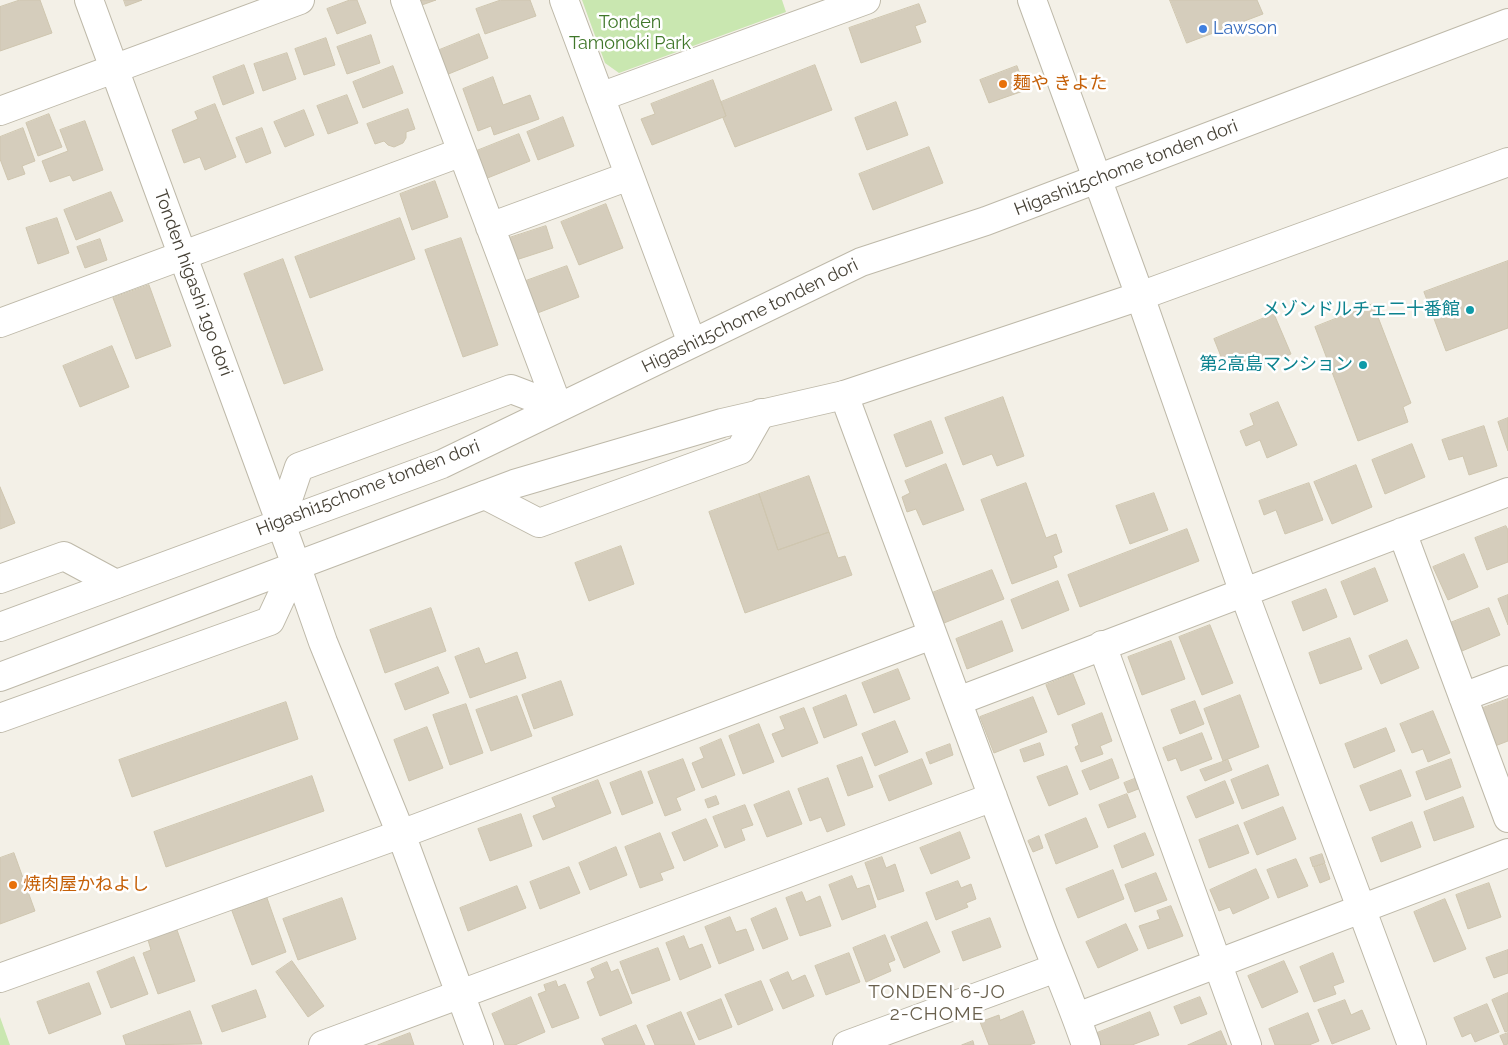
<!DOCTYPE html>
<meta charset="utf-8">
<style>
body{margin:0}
canvas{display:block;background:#f3f0e7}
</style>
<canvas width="1508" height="1045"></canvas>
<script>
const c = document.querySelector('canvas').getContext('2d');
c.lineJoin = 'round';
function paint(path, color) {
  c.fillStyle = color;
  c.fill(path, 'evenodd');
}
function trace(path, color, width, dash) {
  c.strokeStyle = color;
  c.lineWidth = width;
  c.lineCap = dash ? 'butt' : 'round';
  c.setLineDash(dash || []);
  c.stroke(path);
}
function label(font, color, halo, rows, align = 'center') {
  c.font = font + ' Raleway,"Noto Sans JP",sans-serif';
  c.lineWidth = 5;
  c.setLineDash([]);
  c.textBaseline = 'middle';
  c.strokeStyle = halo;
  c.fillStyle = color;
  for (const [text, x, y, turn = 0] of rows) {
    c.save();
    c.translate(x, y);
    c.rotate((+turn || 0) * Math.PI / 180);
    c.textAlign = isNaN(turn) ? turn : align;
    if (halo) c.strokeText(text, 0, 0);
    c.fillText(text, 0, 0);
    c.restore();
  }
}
paint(new Path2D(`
 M582 0H782L786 12 619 73 605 63Z
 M0 1017 10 1045H0Z`), '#c9e7b0');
const building = new Path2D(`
 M20 0H40L52 33 0 51V7Z
 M124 0H142L126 6Z
 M350 0H357L366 23 337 34 327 9Z
 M417 0H436L419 6Z
 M501 0H530L536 16 485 34 476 9Z
 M1170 0H1257L1263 14 1187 43Z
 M919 4 926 22 915 26 921 42 861 63 849 28Z
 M479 34 488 58 446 75 437 51Z
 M371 35 380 63 347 74 337 47Z
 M326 38 335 65 304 75 295 49Z
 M287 53 296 79 263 91 254 64Z
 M244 65 254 93 223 105 213 77Z
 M815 65 832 110 735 147 723 118 726 116 721 102Z
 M393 66 403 93 363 108 353 82Z
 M1017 66 1026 90 989 103 980 80Z
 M493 77 503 105 530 95 539 119 494 135 491 126 478 131 463 89Z
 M713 80 726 116 652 145 641 119 655 114 651 104Z
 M347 95 358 123 328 134 317 106Z
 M896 102 908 135 867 150 855 118Z
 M215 104 236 157 205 170 200 157 184 163 172 130 198 119 195 112Z
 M408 109 415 129 406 132V138L403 143 394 147 388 145 384 141 375 144 367 124Z
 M304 110 314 135 285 147 274 122Z
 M49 114 62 147 38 156 26 123Z
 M563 117 574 146 538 160 527 132Z
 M85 121 103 170 73 181 70 175 50 182 42 161 68 151 60 130Z
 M23 128 35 161 22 166 25 174 8 180 0 159V137Z
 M262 128 271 153 246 163 236 138Z
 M519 134 530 161 485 179 474 152Z
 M929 147 943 183 873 210 859 174Z
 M435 181 448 217 412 230 400 194Z
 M111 192 123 221 76 240 64 210Z
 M606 204 623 248 579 265 561 222Z
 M57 218 69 253 38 264 26 228Z
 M400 218 415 259 310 298 295 257Z
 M546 226 553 248 516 260 509 238Z
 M461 238 498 345 463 357 425 250Z
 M100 239 107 260 85 268 77 247Z
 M283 259 323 370 284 384 244 274Z
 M1508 261V328L1446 351 1424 292Z
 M567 266 579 297 535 314 523 282Z
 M149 285 171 346 136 359 113 298Z
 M1373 304 1411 403 1403 407 1408 422 1358 441 1315 327Z
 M1274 314 1291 354 1257 368 1253 358 1226 369 1214 339Z
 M112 346 129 387 80 407 63 366Z
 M1003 397 1024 456 997 466 992 454 963 465 945 418Z
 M1278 402 1297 445 1267 458 1260 440 1246 446 1240 431 1254 425 1250 414Z
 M1508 418V451L1498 422Z
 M931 421 943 453 906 467 894 435Z
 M1484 426 1497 466 1469 475 1463 456 1449 460 1442 440Z
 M1412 444 1425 477 1385 494 1372 460Z
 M946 464 964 510 923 525 916 509 907 512 902 497 910 493 905 481Z
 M1356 465 1372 507 1332 524 1314 482Z
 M809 476 829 532 778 550 759 494Z
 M1026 483 1046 538 1056 534 1062 552 1053 556 1057 567 1012 584 981 500Z
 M1309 483 1323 520 1285 534 1276 510 1264 515 1259 501Z
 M0 487 15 523 0 529Z
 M1154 493 1168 530 1130 544 1116 506Z
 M759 494 778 550 829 532 838 558 845 556 852 575 745 613 709 512Z
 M1506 526 1508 530V562L1487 570 1475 538Z
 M1187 529 1199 561 1080 607 1068 575Z
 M621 546 634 584 589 601 575 563Z
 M1464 554 1478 587 1448 600 1433 567Z
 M1375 568 1388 601 1354 615 1341 582Z
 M992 570 1004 599 944 623 932 593Z
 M1058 581 1069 610 1022 629 1011 600Z
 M1326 589 1337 617 1303 631 1292 602Z
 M1508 595V625L1498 599Z
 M431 608 446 651 385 673 370 630Z
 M1489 608 1500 635 1462 651 1450 623Z
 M1002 621 1013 651 967 669 956 639Z
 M1210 625 1233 683 1202 695 1179 637Z
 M1350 638 1362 669 1320 684 1309 653Z
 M1407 640 1419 668 1381 684 1369 656Z
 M1171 641 1185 679 1142 695 1128 657Z
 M479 648 485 664 517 652 526 678 470 698 455 657Z
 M438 667 449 693 405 710 395 684Z
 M898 669 910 699 874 713 862 683Z
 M1073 674 1085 704 1058 715 1046 685Z
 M561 681 573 715 534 729 522 695Z
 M846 695 857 725 824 738 813 708Z
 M1240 695 1259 747 1223 761 1204 709Z
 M517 696 532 736 491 751 476 710Z
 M1033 697 1047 732 994 753 980 717Z
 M1508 699V741L1495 746 1480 709Z
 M1195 701 1204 724 1180 734 1171 710Z
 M286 702 298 739 132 797 119 760Z
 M466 704 483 753 450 765 433 715Z
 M804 708 818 743 782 757 772 734 785 729 780 717Z
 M1433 711 1450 753 1428 762 1423 749 1412 753 1400 724Z
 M1102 713 1112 741 1100 746 1103 754 1081 762 1075 747 1079 745 1072 725Z
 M895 721 908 752 875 766 862 734Z
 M759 724 774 762 743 774 729 736Z
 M427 727 443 768 409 781 394 740Z
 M1386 728 1395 751 1354 768 1345 744Z
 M1202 733 1212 759 1181 771 1176 758 1168 761 1163 748Z
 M721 739 735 775 702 788 692 763 704 758 700 748Z
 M1040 743 1044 755 1024 762 1020 750Z
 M950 744 953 755 930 764 926 753Z
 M862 757 873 787 848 796 837 766Z
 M683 759 695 790 676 798 681 810 665 816 648 772Z
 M922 759 932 784 889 801 879 776Z
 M1112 759 1119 778 1090 790 1082 771Z
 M1451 759 1461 787 1426 800 1416 772Z
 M1228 760 1232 770 1205 781 1200 770Z
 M1268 765 1279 795 1242 809 1231 780Z
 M1067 766 1078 794 1049 806 1037 777Z
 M1401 770 1411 796 1370 811 1360 786Z
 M641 771 653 803 622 815 610 783Z
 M312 776 324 811 166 867 154 832Z
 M1142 776 1146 786 1128 793 1124 783Z
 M828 778 845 825 827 832 821 817 810 821 798 789Z
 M598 780 611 813 543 840 533 816 556 807 552 798Z
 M1225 781 1234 803 1196 818 1187 797Z
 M789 791 802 824 767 837 754 805Z
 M1127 794 1136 817 1108 828 1099 805Z
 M716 796 719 804 708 808 705 800Z
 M1463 797 1474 827 1434 841 1424 812Z
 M745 805 753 825 741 829 745 840 725 848 713 817Z
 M1283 807 1296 839 1257 855 1244 823Z
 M521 814 532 846 490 861 478 829Z
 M1086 818 1098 847 1056 864 1045 835Z
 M706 819 718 846 684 861 672 833Z
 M1412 822 1421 847 1381 862 1372 838Z
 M1238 825 1249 853 1209 868 1199 840Z
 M960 832 970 858 931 874 920 848Z
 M660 833 674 868 660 873 663 880 640 888 625 847Z
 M1145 833 1154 855 1122 868 1114 846Z
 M1039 836 1043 848 1033 852 1028 841Z
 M616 847 627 875 590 890 579 863Z
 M14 853 35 911 0 924V858Z
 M1322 854 1325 863 1313 867 1310 858Z
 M882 857 886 868 895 864 904 891 878 900 865 863Z
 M1296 859 1308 886 1278 898 1267 870Z
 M1325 864 1330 879 1320 883 1314 868Z
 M569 867 580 893 540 909 530 882Z
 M1256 869 1269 898 1233 914 1230 907 1219 911 1210 890Z
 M1113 870 1124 899 1078 918 1066 889Z
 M1156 873 1167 900 1135 912 1125 885Z
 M852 876 857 889 869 885 876 907 842 920 829 885Z
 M958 881 961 888 971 884 976 899 966 903 968 907 936 920 926 893Z
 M1489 883 1501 917 1468 929 1456 895Z
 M517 886 526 908 468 931 460 908Z
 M802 892 806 902 820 896 831 926 800 936 786 898Z
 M267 898 286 952 252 965 232 911Z
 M342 898 356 939 298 960 283 919Z
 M1445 899 1466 949 1434 962 1414 912Z
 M1171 906 1183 936 1148 949 1139 926 1160 919 1157 911Z
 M776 908 788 939 763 949 751 919Z
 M730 917 736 932 746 929 754 950 719 964 705 927Z
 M990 918 1001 947 963 961 952 932Z
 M927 922 940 952 904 968 891 937Z
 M1126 924 1138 950 1098 968 1086 942Z
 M177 930 195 981 158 994 143 953 151 950 148 940Z
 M885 935 895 960 888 963 891 971 866 982 853 948Z
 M684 936 689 949 702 944 711 967 680 980 666 943Z
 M658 948 670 980 632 994 620 962Z
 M1508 950V973L1494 978 1486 958Z
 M849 953 860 982 826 995 815 966Z
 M1333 953 1344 982 1333 986 1336 994 1314 1002 1300 967Z
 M134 957 148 994 111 1008 97 972Z
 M292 961 324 1006 308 1017 276 972Z
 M1284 961 1298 992 1262 1008 1248 976Z
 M607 962 611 972 618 969 632 1003 600 1016 587 982 595 978 591 969Z
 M788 972 792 981 805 975 814 996 783 1009 770 980Z
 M556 981 558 987 565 984 579 1018 552 1028 538 994 546 991 544 985Z
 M761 981 773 1010 738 1025 725 995Z
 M89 983 101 1014 49 1034 37 1002Z
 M256 990 266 1017 222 1032 212 1006Z
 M1508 993V1031L1505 1032 1492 1000Z
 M531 997 545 1032 515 1045H505L492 1014Z
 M1200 997 1207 1014 1181 1024 1174 1007Z
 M721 999 732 1027 699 1040 687 1013Z
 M1345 1000 1351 1015 1362 1010 1370 1029 1332 1044 1318 1010Z
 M1487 1004 1499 1032 1475 1042 1471 1033 1462 1037 1454 1018Z
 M190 1011 202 1044 126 1045 123 1036Z
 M1023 1011 1035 1043 1029 1045H989L980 1022 999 1015 1000 1020Z
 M681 1012 695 1045H655L647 1026Z
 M1150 1012 1159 1035 1132 1045H1101L1097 1033Z
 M1308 1013 1319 1041 1309 1045H1275L1269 1029Z
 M636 1025 645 1045H605L602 1039Z
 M1221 1031 1227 1045H1188Z
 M410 1033 414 1045H378Z
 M1508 1033V1044L1504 1045 1500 1036Z
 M973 1041 974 1045H962Z`);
paint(building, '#d5cdbc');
trace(building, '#cfc6af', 1);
const minor = new Path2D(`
 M405 0 558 407
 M564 0 692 343
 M1032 0 1140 296 1244 593 1412 1045
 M600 97 866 0
 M0 111 300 0
 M490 227 629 176
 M0 323 462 152
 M844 395C907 567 972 739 1035 911 1051 956 1071 1000 1086 1045
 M485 495 539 523 740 450 761 413
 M280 523 299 467 511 389 558 407
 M1402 532 1508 818
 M296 565 323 642 401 834 479 1045
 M0 579 64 556 116 584
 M1102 645 1247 1045
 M1463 697 1508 680
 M958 701 1508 492
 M0 718 270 621 296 565
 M0 978 401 834 932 635
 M1077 1017 1508 853
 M323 1045 993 797
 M847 1045 1056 968`);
const tertiary = new Path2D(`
 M89 0 296 565
 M0 627 442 464 861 262 986 221 1508 23
 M0 677 514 484 722 423 844 395 1140 296 1508 162`);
trace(minor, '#beb9a9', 30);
trace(tertiary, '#beb9a9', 30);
trace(minor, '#fff', 28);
trace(tertiary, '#fff', 28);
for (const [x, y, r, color] of [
 [1203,29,5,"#3f7fe0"],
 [1003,84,5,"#e8710a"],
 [1470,310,5,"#0f9aa8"],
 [1363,365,5,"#0f9aa8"],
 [13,885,5,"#e8710a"]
]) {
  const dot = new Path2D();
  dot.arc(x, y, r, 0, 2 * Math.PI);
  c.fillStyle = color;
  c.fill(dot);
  trace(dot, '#fff', 2);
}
label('18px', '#40772a', '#fff', [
 ["Tonden",630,23],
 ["Tamonoki Park",630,44]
]);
label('18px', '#366cbe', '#fff', [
 ["Lawson",1213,29]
], 'left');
label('18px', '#c56008', '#fff', [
 ["麺や きよた",1013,84],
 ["焼肉屋かねよし",23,885]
], 'left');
label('18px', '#464136', '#fff', [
 ["Higashi15chome tonden dori",1126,168,-21],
 ["Tonden higashi 1go dori",193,283,70],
 ["Higashi15chome tonden dori",750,316,-26],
 ["Higashi15chome tonden dori",368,488,-21]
]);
label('18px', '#0d838f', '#fff', [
 ["メゾンドルチェ二十番館",1460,310],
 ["第2高島マンション",1353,365]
], 'right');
c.letterSpacing = '1px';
label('19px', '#69604d', '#fff', [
 ["TONDEN 6-JO",937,992],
 ["2-CHOME",937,1014]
]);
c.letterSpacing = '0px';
</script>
